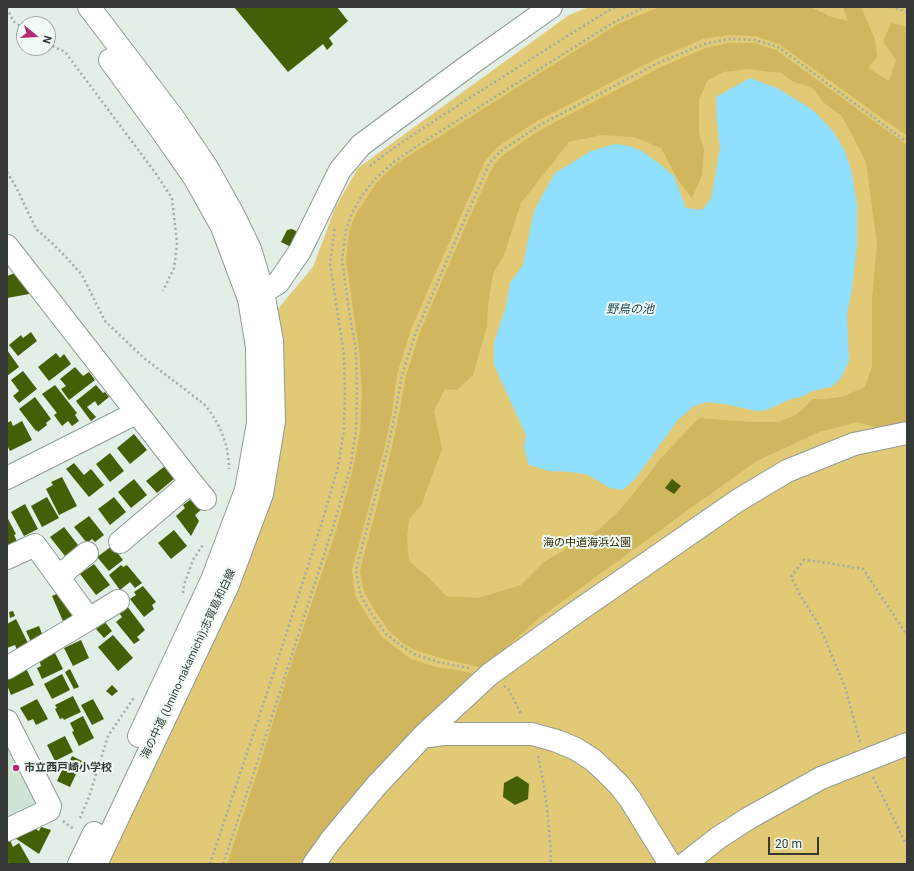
<!DOCTYPE html>
<meta charset="utf-8">
<style>
body{margin:0}
#map{position:relative;width:914px;height:871px;overflow:hidden;background:#e2eee6;font-family:Roboto,sans-serif}
canvas{display:block}
.frame{position:absolute;inset:0;border:8px solid #343936;pointer-events:none}
.north{position:absolute;left:16px;top:16px;width:40px;height:40px;box-sizing:border-box;background:#effbf4;border:1px solid #a4ada8;border-radius:50%;rotate:108deg;font-size:11px;font-weight:700;line-height:16px;text-align:center;color:#343936}
.north::after{content:'';display:block;margin:auto;width:14px;height:18px;background:#b22c71;clip-path:polygon(50% 0,100% 100%,50% 72%,0 100%)}
.scale{position:absolute;left:768px;top:837px;width:51px;height:18px;box-sizing:border-box;border:2px solid #343936;border-top:0;padding-left:5px;font-size:12px;line-height:14px;white-space:nowrap;color:#343936;-webkit-text-stroke:3px #effbf4;paint-order:stroke}
</style>
<div id="map">
<canvas width="914" height="871"></canvas>
<div class="frame"></div>
<div class="north">N</div>
<div class="scale">20 m</div>
</div>
<script>
const c = document.querySelector('canvas').getContext('2d');
c.lineJoin = 'round';
function paint(path, color) {
  c.fillStyle = color;
  c.fill(path, 'evenodd');
}
function trace(path, color, width, dash) {
  c.strokeStyle = color;
  c.lineWidth = width;
  c.lineCap = dash ? 'butt' : 'round';
  c.setLineDash(dash || []);
  c.stroke(path);
}
function label(font, color, halo, rows, align = 'center') {
  c.font = font + ' Roboto,"Noto Sans JP",sans-serif';
  c.lineWidth = 4;
  c.setLineDash([]);
  c.textBaseline = 'middle';
  c.strokeStyle = halo;
  c.fillStyle = color;
  for (const [text, x, y, turn = 0] of rows) {
    c.save();
    c.translate(x, y);
    c.rotate((+turn || 0) * Math.PI / 180);
    c.textAlign = isNaN(turn) ? turn : align;
    if (halo) c.strokeText(text, 0, 0);
    c.fillText(text, 0, 0);
    c.restore();
  }
}
paint(new Path2D(`
 M7 731 45 806 7 824Z`), '#d0e3d7');
paint(new Path2D(`
 M589 7H907V864H105L241 579 276 311 313 267 335 208 358 168 569 15Z`), '#e2c975');
paint(new Path2D(`
 M660 7H811L829 16 848 21 843 7H861L875 39 877 57 868 68 889 81 896 60 883 42 891 23 907 27V136L779 44 755 36 728 35 703 39 656 59 537 121 497 147 486 159 421 306 411 330 397 374 392 413 384 450 352 570 355 595 367 616 382 637 411 659 437 667 456 670 481 675 304 864H227L244 812 259 767 286 680 338 525 353 469 360 432 362 393 359 350 346 259 349 231 356 214 377 182 396 164 618 24Z
 M729 43H754L776 50 907 145V422L890 432 858 422 819 432 757 461 699 502 538 619 483 668 440 658 415 650 403 643 389 631 375 611 364 591 360 571 391 452 399 414 406 376 420 332 463 232 494 164 503 155 542 129 661 67 706 48ZM748 69 781 73 792 81 814 89 823 102 842 116 866 162 877 244 872 297V366L865 387 842 397 823 399H813L797 414 779 422H752L699 418 660 459 639 487 615 515 598 530 544 562 521 585 478 598 446 596 428 577 409 561 407 538 409 519 421 506 442 449 434 411 445 389 457 390 473 375 487 326 488 305 493 274 504 255 521 203 569 142 601 135 633 137 661 148 678 180 692 198 702 175 704 150 699 133V100L707 81 723 72Z`), '#d0b65f');
paint(new Path2D(`
 M750 78 777 88 797 100 814 111 832 130 845 151 852 173 857 205V246L852 288 847 315 849 361 841 378 831 387 812 391 804 396 791 399 767 410 756 411 725 404 707 402 694 406 678 420 635 479 623 490 610 488 588 475 572 472 549 471 529 465 524 448 526 435 494 365V343L506 306 510 283 523 265 534 211 555 173 591 151 615 144 629 146 642 151 661 165 674 176 686 208 702 210 711 199 720 148 717 123 716 97Z`), '#90dfff');
paint(new Path2D(`
 M234 7H337L348 21 329 38 333 44 327 50 323 44 288 72Z
 M292 229 298 232 293 248 281 242 287 230Z
 M18 272 35 293 7 298V276Z
 M31 332 37 341 18 356 9 345 21 335 23 338Z
 M7 350 19 367 7 376Z
 M56 353 60 358 64 354 71 364 49 381 38 367Z
 M75 367 83 376 89 372 95 380 69 400 61 389 66 386 60 379Z
 M23 371 37 389 19 403 13 396 19 391 11 380Z
 M55 385 77 413 75 415 79 421 72 426 68 421 62 426 54 415 57 413 42 394Z
 M96 385 103 393 105 392 109 397 98 406 95 401 87 407 96 417 91 421 76 401Z
 M35 397 51 419 46 423 47 425 38 432 37 430 36 431 19 409Z
 M11 421 13 426 22 421 32 440 10 451 7 445V423Z
 M134 434 147 450 130 464 117 448Z
 M110 453 124 471 110 482 96 464Z
 M74 463 84 475 91 469 104 485 89 497 66 469Z
 M165 466 175 478 157 493 146 481Z
 M62 477 77 506 59 515 46 489 53 485 51 482Z
 M134 479 147 495 131 508 118 492Z
 M672 479 681 486 674 494 665 488Z
 M47 497 59 518 42 527 31 506Z
 M114 497 126 512 110 525 98 509Z
 M193 498 202 509 195 515 199 521 191 536 176 516 185 508 183 505Z
 M25 504 38 529 24 536 11 512Z
 M89 516 104 535 95 542 92 539 87 543 74 527Z
 M7 517 16 534 14 535 17 541 7 547Z
 M64 527 78 545 65 556 50 537Z
 M174 530 187 546 171 559 158 543Z
 M112 546 123 560 109 571 97 557Z
 M94 564 110 585 96 595 80 574Z
 M121 565 123 567 127 565 142 583 135 588 130 582 120 590 109 575Z
 M143 586 156 602 152 605 154 609 144 617 130 599 136 595 134 592Z
 M66 590 77 618 66 628 52 596Z
 M127 606 145 630 137 637 140 640 134 644 116 622 122 617 119 613Z
 M13 611 15 616 10 618 9 612Z
 M16 619 29 645 17 650 15 645 7 648V624Z
 M105 622 112 631 104 638 96 629Z
 M39 626 44 639 32 644 26 631Z
 M113 635 133 658 118 671 98 647Z
 M81 640 89 658 73 666 64 648Z
 M55 653 63 669 42 679 37 668 41 666 39 660Z
 M26 668 34 685 11 695 7 685V676Z
 M70 669 79 687 74 689 65 672Z
 M62 674 70 690 52 699 44 684Z
 M112 685 118 691 112 696 106 691Z
 M73 696 81 712 64 720 63 718 60 719 55 709 57 708 55 705Z
 M37 699 48 719 36 725 33 719 28 721 20 708Z
 M93 699 104 719 92 725 81 705Z
 M83 716 94 738 79 746 72 732 74 731 70 723Z
 M65 736 73 752 55 761 47 745Z
 M72 756 82 761 70 787 57 781 63 768 66 769Z
 M517 776 529 784 528 799 515 805 503 797 504 783Z
 M41 827 51 830 39 854 15 838 34 828 39 831Z
 M9 838 13 847 19 843 31 864H9L7 860V839Z`), '#455f07');
const minor = new Path2D(`
 M7 246 191 482 120 542
 M249 299 263 292 278 283 300 251 340 170 361 145 472 63 551 7
 M7 478 136 413
 M191 482 205 499
 M7 558 35 545 89 619 7 668
 M58 577 87 553
 M89 619 118 601
 M7 721 50 806 49 810 7 830
 M425 734 431 736 444 734H532L557 741 576 749 593 760 606 772 620 786 630 799 670 864
 M314 864 331 840 376 786 425 734 490 674 575 613 737 501 787 471 854 444 907 433
 M685 864 718 838 749 818 821 778 907 744`);
const major = new Path2D(`
 M89 7 172 116 206 166 233 214 250 249 263 292 272 341 274 421 262 494 228 585 96 864
 M110 60 159 127 194 177 222 227 249 299 257 347 258 423 246 490 212 580 139 736
 M79 864 94 833`);
trace(minor, '#8f9b94', 24);
trace(major, '#8f9b94', 24);
trace(new Path2D(`
 M891 7 907 12
 M7 8 13 21 24 29
 M48 44 65 52 154 171 172 198 177 244 174 268 163 291
 M370 166C400 142 433 122 465 101 512 71 559 41 606 12L616 7
 M7 172 17 189 36 229 52 243 65 256 82 275 105 321 145 359 204 404C220 423 229 445 229 469
 M183 593 184 585 193 560 204 543
 M469 668 438 662 414 654 400 645 386 634 371 613 360 594 356 570 387 451 395 414 402 375 416 332 460 230 490 162 501 151 540 125 658 63 704 44 728 39 755 40 778 47 907 142
 M504 686 509 690 521 714
 M860 742 845 687 819 625 803 600 791 577 804 560 828 563 863 569 907 635
 M538 756C546 791 550 828 551 864
 M873 777 907 846
 M80 818 89 797 108 736 135 696
 M63 821 75 830
 M210 864 273 675 322 522 338 467 344 429 345 392 344 355 330 263 335 227
 M223 864 256 766 334 524 350 469 356 430 357 391 356 350 349 311 342 260 346 230 352 213 361 197 374 180 394 162 417 146 616 21 645 7`), '#a0a9a3', 2.5, [2, 3]);
trace(minor, '#fff', 22);
trace(major, '#fff', 22);
for (const [x, y, r, color] of [
 [16,768,4,"#b22c71"]
]) {
  const dot = new Path2D();
  dot.arc(x, y, r, 0, 2 * Math.PI);
  c.fillStyle = color;
  c.fill(dot);
  trace(dot, '#effbf4', 1.5);
}
label('11px', '#332902', '#effbf4', [
 ["海の中道海浜公園",587,543]
]);
label('11px', '#343936', '#effbf4', [
 ["海の中道 (Umino-nakamichi);志賀島和白線",189,664,-65]
]);
label('bold 11px', '#343936', '#effbf4', [
 ["市立西戸崎小学校",24,768]
], 'left');
label('italic 12px', '#154353', '#effbf4', [
 ["野鳥の池",630,310]
]);
</script>
